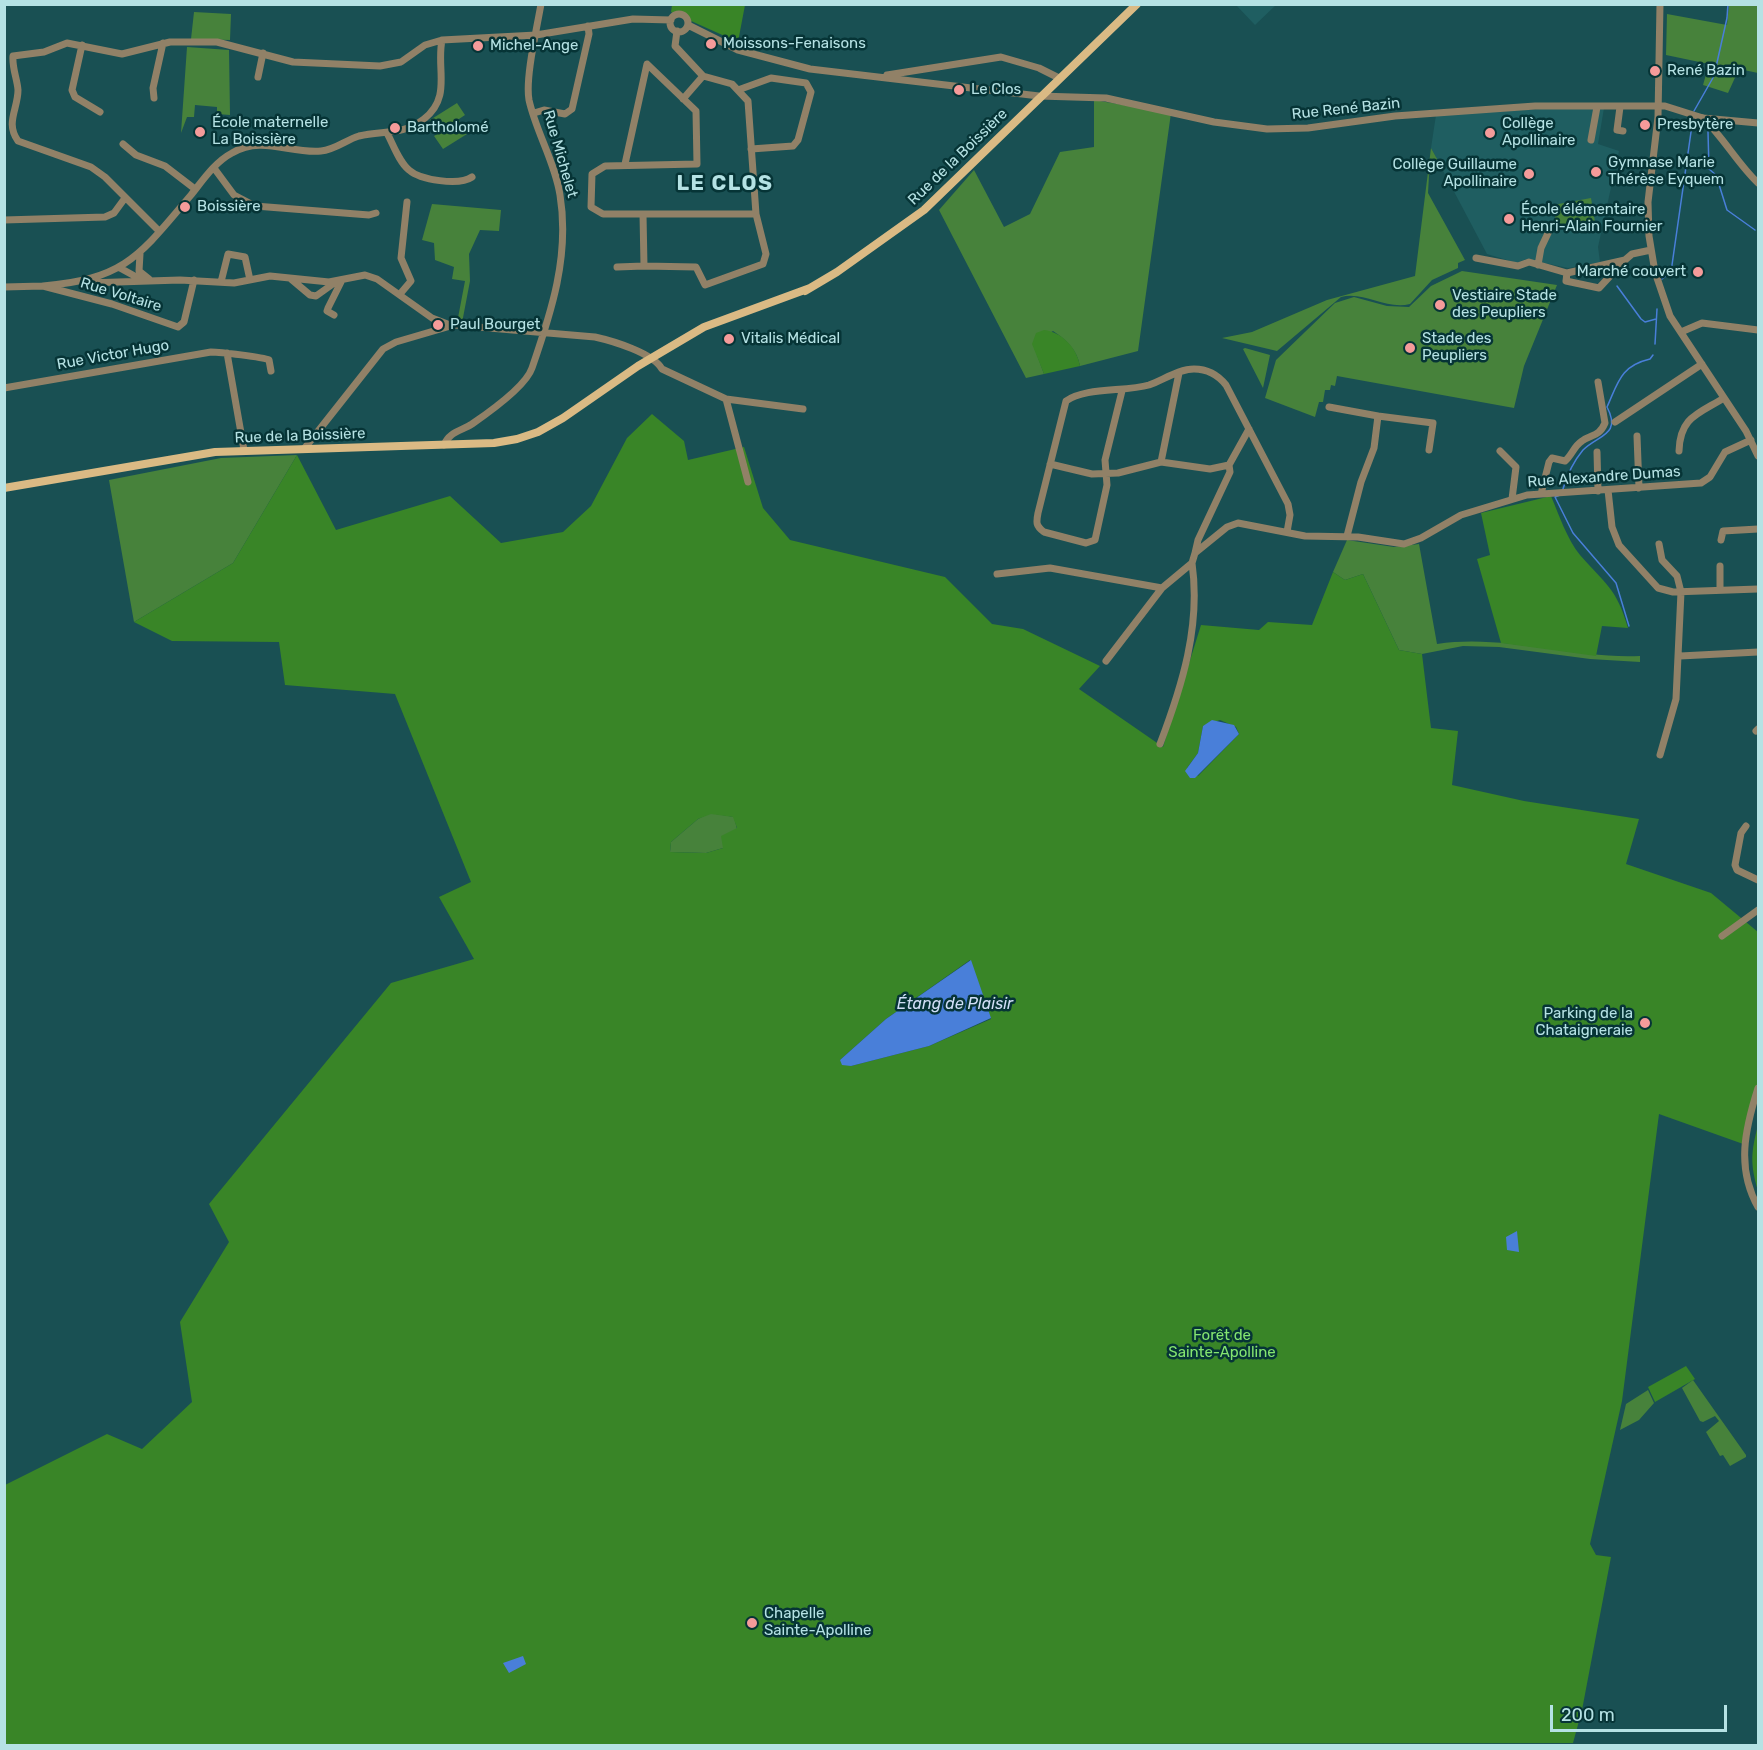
<!DOCTYPE html>
<meta charset="utf-8">
<style>
body{margin:0}
#map{position:relative;width:1763px;height:1750px;overflow:hidden;background:#195053;font-family:Rubik,sans-serif}
canvas{display:block}
.frame{position:absolute;inset:0;border:6px solid #b5e2e4;pointer-events:none}
.scale{position:absolute;left:1550px;top:1705px;width:177px;height:27px;box-sizing:border-box;border:3px solid #b5e2e4;border-top:0;padding-left:8px;font-size:18px;line-height:21px;white-space:nowrap;color:#b5e2e4;-webkit-text-stroke:4px #063436;paint-order:stroke}
</style>
<div id="map">
<canvas width="1763" height="1750"></canvas>
<div class="frame"></div>
<div class="scale">200 m</div>
</div>
<script>
const c = document.querySelector('canvas').getContext('2d');
c.lineJoin = 'round';
function paint(path, color) {
  c.fillStyle = color;
  c.fill(path, 'evenodd');
}
function trace(path, color, width, dash) {
  c.strokeStyle = color;
  c.lineWidth = width;
  c.lineCap = dash ? 'butt' : 'round';
  c.setLineDash(dash || []);
  c.stroke(path);
}
function label(font, color, halo, rows, align = 'center') {
  c.font = font + ' Rubik,sans-serif';
  c.lineWidth = 5;
  c.setLineDash([]);
  c.textBaseline = 'middle';
  c.strokeStyle = halo;
  c.fillStyle = color;
  for (const [text, x, y, turn = 0] of rows) {
    c.save();
    c.translate(x, y);
    c.rotate((+turn || 0) * Math.PI / 180);
    c.textAlign = isNaN(turn) ? turn : align;
    if (halo) c.strokeText(text, 0, 0);
    c.fillText(text, 0, 0);
    c.restore();
  }
}
paint(new Path2D(`
 M1236 5H1276L1255 25Z
 M1604 108 1598 144 1619 151 1598 247 1600 262 1568 268 1526 259 1517 263 1487 254 1431 148 1436 115 1541 109Z`), '#1f5e61');
paint(new Path2D(`
 M1729 5H1758V73L1739 69 1728 93 1703 85 1709 64 1666 55 1667 14 1727 25Z
 M194 12 231 14 230 40 191 39Z
 M187 47 229 50 230 115 217 114V107L195 105 194 117H187L181 133Z
 M1094 100 1171 113 1138 351 1080 366C1077 350 1067 340 1053 331L1033 344 1044 374 1026 378 939 210 974 170 1004 227 1030 214 1060 152 1094 147Z
 M457 103 465 115 441 131 459 120 467 134 443 149 434 136 439 133 430 120Z
 M1431 148 1442 168 1429 175 1428 193 1465 260 1458 263V268L1432 280 1410 304C1386 310 1364 291 1341 297L1277 351 1222 338 1252 332 1327 300 1415 276Z
 M1591 198 1595 222 1557 229 1553 205Z
 M432 204 501 210 499 231 480 230 469 254 470 281 462 323H457L465 281 452 279 454 267 435 260 434 243 422 240Z
 M1462 271 1557 285 1524 366 1514 408 1337 376 1335 386 1331 385 1330 390H1325L1323 402H1319L1315 417 1265 398 1276 360 1335 303 1354 297 1387 306 1409 307 1431 286Z
 M1245 348 1270 355 1263 388 1243 349Z
 M297 455 233 563 134 622 109 480 221 458Z
 M1347 540 1394 547 1419 544 1437 644C1506 634 1571 659 1640 656V662L1590 659 1499 647 1463 646 1422 654 1399 650 1363 574 1345 580 1333 572Z
 M710 813 734 817 737 829 723 848 706 853 670 852 671 842 698 819Z
 M1693 1380 1746 1455V1457L1730 1466 1723 1455 1720 1456 1706 1432 1719 1421 1715 1416 1703 1422 1700 1421 1682 1388Z
 M1648 1390 1654 1403 1639 1420 1620 1430 1626 1404Z`), '#47823b');
paint(new Path2D(`
 M672 5H745L738 42 671 12Z
 M1044 330C1062 332 1077 348 1080 366L1044 374 1032 344 1036 333Z
 M652 414 684 441 688 460 744 447 763 508 790 540 945 577 992 624 1023 629 1100 666 1079 689 1163 747 1201 625 1259 630 1268 622 1312 625 1333 572 1345 580 1363 574 1399 650 1422 654 1431 728 1458 731 1452 785 1524 801 1639 819 1626 864 1711 893 1758 932V1094L1746 1145 1659 1114 1622 1401 1590 1544 1596 1555 1611 1557 1582 1710 1573 1743 5 1746V1485L107 1434 142 1449 192 1402 180 1322 229 1242 209 1204 391 983 474 959 439 897 471 882 395 694 285 685 279 642 172 641 134 622 233 563 297 455 336 530 450 496 501 543 563 532 591 506 627 438ZM1220 720 1236 727 1239 734 1198 776 1187 768 1198 753 1203 726ZM711 814 733 817 737 828 721 836 723 848 706 853 670 852 671 842 698 819ZM970 960 991 1019 929 1046 851 1066 840 1060 886 1019Z
 M1551 496C1559 515 1567 539 1580 555 1606 585 1616 587 1628 628L1602 626 1596 656 1501 643 1477 559 1490 555 1481 513Z
 M1758 1125V1191C1750 1164 1751 1152 1758 1125Z
 M1686 1366 1695 1379 1655 1402 1648 1387Z`), '#398527');
paint(new Path2D(`
 M1212 720 1234 725 1239 734 1195 778H1190L1185 771 1198 753 1203 726Z
 M971 960 991 1018 929 1046 851 1066 842 1065 840 1060 886 1019Z
 M1517 1231 1519 1252 1507 1250 1506 1237Z
 M523 1656 526 1664 509 1673 503 1663Z`), '#497fd9');
trace(new Path2D(`
 M1694 111 1714 76 1727 18 1728 4
 M1708 132 1709 169 1716 175 1727 210 1755 230
 M1662 279 1671 272 1693 118
 M1617 286 1641 319 1645 322 1656 319
 M1655 344 1657 309
 M1563 489C1567 475 1573 462 1583 450 1598 435 1622 435 1607 407 1618 383 1620 366 1650 359L1653 355
 M1560 495 1555 497 1573 533 1616 583 1629 626`), '#497fd9', 1.5);
trace(new Path2D(`
 M1660 4 1658 117 1648 202 1649 236 1655 272 1670 316 1746 431 1758 456
 M670 23a9 9 0 1 1 18 0a9 9 0 1 1-18 0Z
 M688 25 738 50 810 69 1039 96 1106 98 1214 122 1267 129 1308 128 1395 116 1535 106H1665L1703 118 1758 123
 M82 45 72 90 75 97 100 112
 M887 75 1001 57 1039 68 1059 78
 M258 77 263 53
 M738 90 771 78 806 83 811 92 798 140 793 146 751 149
 M154 98 153 88 163 43
 M683 99 703 76
 M1620 107 1617 130 1623 131
 M534 113 544 110 565 114 572 109 589 34 588 26
 M1703 118C1724 138 1737 163 1758 183
 M387 133C393 144 399 162 409 170 420 180 459 186 472 177
 M1591 140 1597 107
 M123 144 136 155 165 166 195 189
 M625 164 647 64 696 111 697 164 605 166 592 174 591 207 603 214H756
 M214 168 234 195 255 206 369 215 376 213
 M643 214 644 266 696 267 705 285 763 264 766 254 756 214 748 101 732 84 703 76 675 46 677 31
 M4 220 105 217 114 213 125 198
 M159 231 105 177 91 167 18 141C5 123 18 109 18 90 17 78 12 68 13 56L44 52 67 43 122 54 170 42H217L293 62 380 66 401 62 425 45 442 40 536 35 633 19 671 20
 M140 254 139 271 149 279
 M1476 258 1518 266 1529 262 1567 273
 M1625 260 1599 288 1566 281 1567 273Z
 M1625 260 1632 254 1651 250
 M1538 265 1541 248 1549 231
 M617 267 644 266
 M120 268 140 279
 M291 279 310 295 316 296 337 281
 M221 282 228 254 245 257 250 280
 M87 283 180 280 234 283 270 276 329 282 365 275 377 279 432 318 450 325
 M43 286C126 279 140 255 191 195 203 180 215 162 232 153 262 135 290 154 321 151 335 150 346 140 359 136 382 130 402 136 424 119 452 97 436 69 442 40
 M4 287 43 286 112 304 178 327 184 322 194 280
 M400 294 411 281 401 258 407 202
 M334 315 327 311 328 308 341 282
 M1681 332 1702 323 1758 330
 M227 353 244 450
 M4 388 211 352C220 352 263 357 269 360L271 371
 M1122 391 1105 460 1107 485 1095 540 1086 543 1044 532C1036 526 1036 523 1038 513L1066 401C1085 387 1125 392 1149 385 1163 380 1179 369 1194 369 1207 369 1218 375 1226 385L1288 504 1290 515 1287 532
 M726 399 803 409
 M1329 407 1378 416 1374 448 1361 482 1347 536
 M1378 416 1433 423 1429 450
 M1615 422 1702 364
 M1637 436 1639 488
 M444 445C449 432 461 431 472 424 488 413 526 386 532 368 551 313 570 256 560 195 555 162 536 132 529 100 525 78 537 28 541 4
 M304 449 383 349 396 342 454 325 595 337C613 341 653 353 662 369L726 399 748 482
 M1500 451 1516 467 1512 499
 M1679 451C1680 417 1698 414 1724 398
 M1597 452 1598 491
 M1161 462 1179 373
 M1050 464 1092 474 1118 473 1161 462 1210 469 1229 465
 M1608 490 1612 527 1619 545 1658 588 1673 592 1758 589
 M1541 494 1549 462 1552 458 1565 461C1572 455 1574 446 1582 441 1592 434 1599 437 1605 423L1598 382
 M1721 540 1723 531 1758 529
 M1659 544 1662 560 1677 576 1681 592 1676 699 1660 755
 M1195 553 1198 540 1230 472 1229 465 1249 429
 M1720 566V590
 M997 574 1050 568 1162 588
 M1680 656 1758 652
 M1106 661 1162 588 1192 563 1195 553 1227 527 1238 523 1305 536 1358 537 1404 544 1421 538 1461 515 1527 495 1701 483 1710 477 1725 452 1751 440
 M1756 731 1758 729
 M1160 744C1182 686 1201 626 1192 563
 M1746 826 1741 833 1735 865 1737 870 1758 880
 M1722 936 1758 910
 M1758 1088C1745 1129 1736 1168 1758 1207`), '#918167', 7);
trace(new Path2D(`
 M805 291 837 272 924 210 1137 4
 M4 488 215 452 494 443 517 439 538 432 563 418 638 366 704 327 810 288`), '#daba84', 8);
for (const [x, y, r, color] of [
 [711,44,6,"#f59b9a"],
 [478,46,6,"#f59b9a"],
 [1655,71,6,"#f59b9a"],
 [959,90,6,"#f59b9a"],
 [1645,125,6,"#f59b9a"],
 [395,128,6,"#f59b9a"],
 [200,132,6,"#f59b9a"],
 [1490,133,6,"#f59b9a"],
 [1596,172,6,"#f59b9a"],
 [1529,174,6,"#f59b9a"],
 [185,207,6,"#f59b9a"],
 [1509,219,6,"#f59b9a"],
 [1698,272,6,"#f59b9a"],
 [1440,305,6,"#f59b9a"],
 [438,325,6,"#f59b9a"],
 [729,339,6,"#f59b9a"],
 [1410,348,6,"#f59b9a"],
 [1645,1023,6,"#f59b9a"],
 [752,1623,6,"#f59b9a"]
]) {
  const dot = new Path2D();
  dot.arc(x, y, r, 0, 2 * Math.PI);
  c.fillStyle = color;
  c.fill(dot);
  trace(dot, '#063436', 2);
}
label('15px', '#b5e2e4', '#063436', [
 ["Moissons-Fenaisons",723,44],
 ["Michel-Ange",490,46],
 ["René Bazin",1667,71],
 ["Le Clos",971,90],
 ["École maternelle",212,123],
 ["La Boissière",212,140],
 ["Collège",1502,124],
 ["Apollinaire",1502,141],
 ["Presbytère",1657,125],
 ["Bartholomé",407,128],
 ["Gymnase Marie",1608,163],
 ["Thérèse Eyquem",1608,180],
 ["Collège Guillaume",1517,165,"right"],
 ["Apollinaire",1517,182,"right"],
 ["Boissière",197,207],
 ["École élémentaire",1521,210],
 ["Henri-Alain Fournier",1521,227],
 ["Marché couvert",1686,272,"right"],
 ["Vestiaire Stade",1452,296],
 ["des Peupliers",1452,313],
 ["Paul Bourget",450,325],
 ["Vitalis Médical",741,339],
 ["Stade des",1422,339],
 ["Peupliers",1422,356],
 ["Parking de la",1633,1014,"right"],
 ["Chataigneraie",1633,1031,"right"],
 ["Chapelle",764,1614],
 ["Sainte-Apolline",764,1631]
], 'left');
label('15px', '#b5e2e4', '#063436', [
 ["Rue René Bazin",1346,109,-6],
 ["Rue Michelet",560,154,74],
 ["Rue de la Boissière",958,157,-44],
 ["Rue Voltaire",121,295,17],
 ["Rue Victor Hugo",113,355,-10],
 ["Rue de la Boissière",300,436,-2],
 ["Rue Alexandre Dumas",1604,477,-4]
]);
label('15px', '#84e570', '#063436', [
 ["Forêt de",1222,1336],
 ["Sainte-Apolline",1222,1353]
]);
label('italic 16px', '#d1dff7', '#063436', [
 ["Étang de Plaisir",955,1004]
]);
c.letterSpacing = '1.5px';
label('bold 21px', '#b5e2e4', '#063436', [
 ["LE CLOS",725,184]
]);
c.letterSpacing = '0px';
</script>
